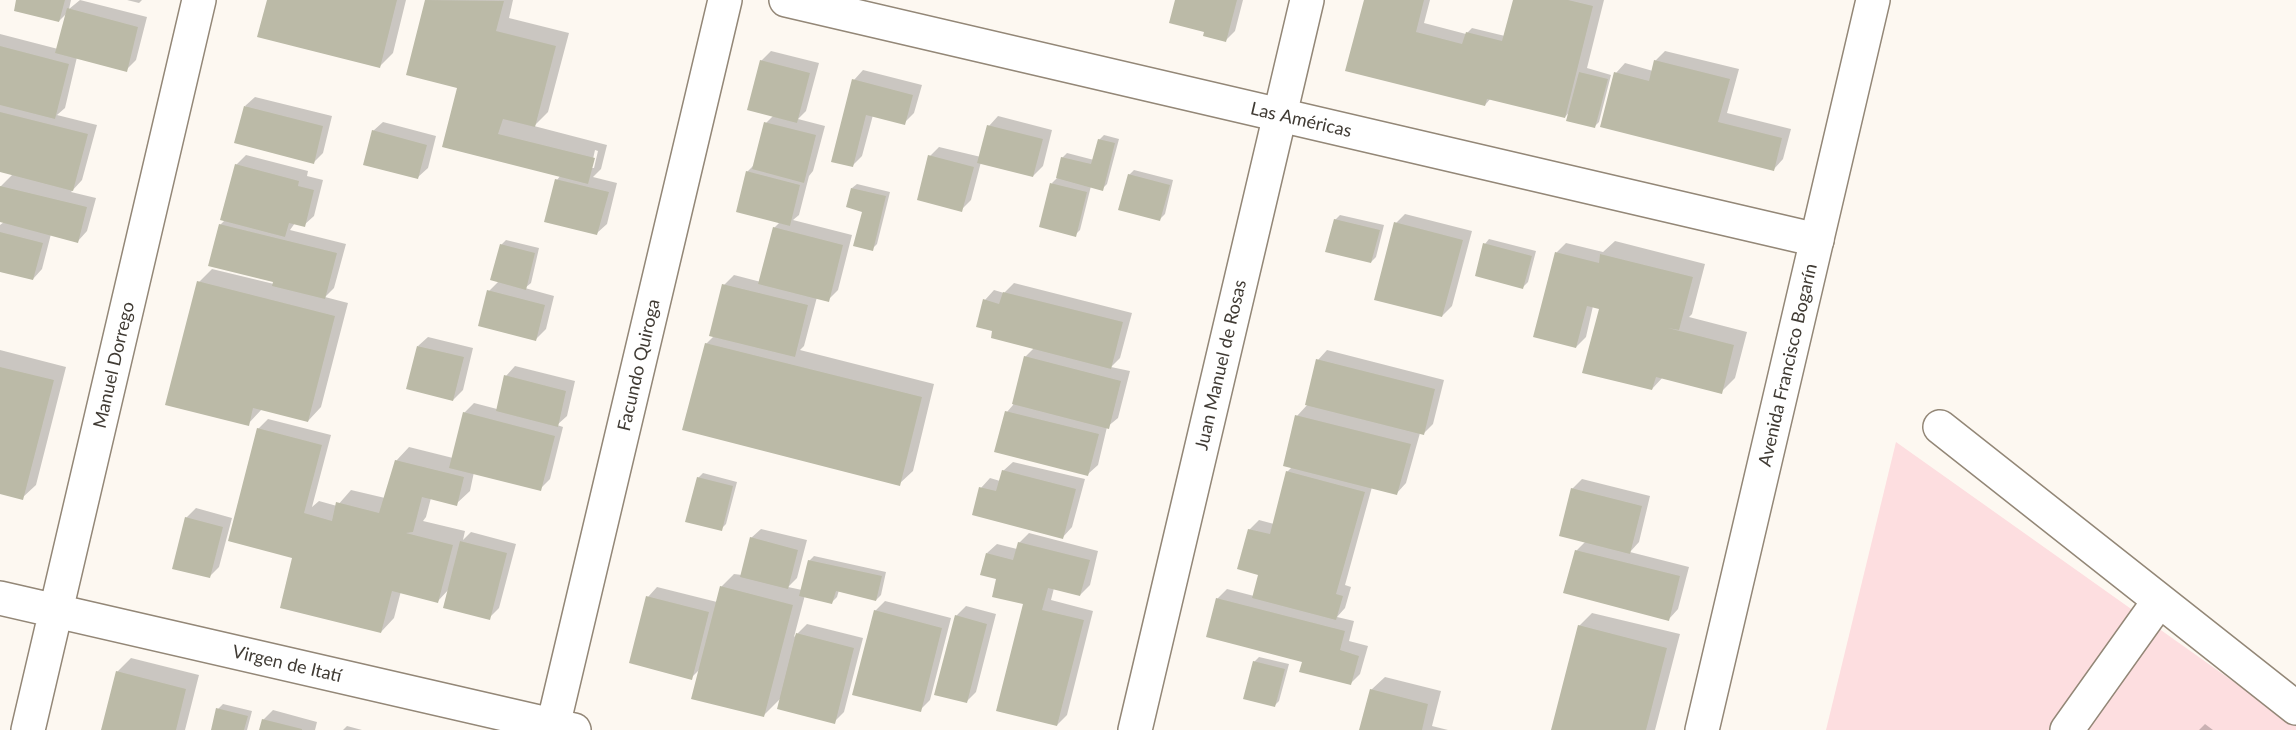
<!DOCTYPE html>
<meta charset="utf-8">
<style>
body{margin:0}
canvas{display:block;background:#fdf8f1}
</style>
<canvas width="2296" height="730"></canvas>
<script>
const c = document.querySelector('canvas').getContext('2d');
c.lineJoin = 'round';
function paint(path, color) {
  c.fillStyle = color;
  c.fill(path, 'evenodd');
}
function trace(path, color, width, dash) {
  c.strokeStyle = color;
  c.lineWidth = width;
  c.lineCap = dash ? 'butt' : 'round';
  c.setLineDash(dash || []);
  c.stroke(path);
}
function label(font, color, halo, rows, align = 'center') {
  c.font = font + ' Lato,sans-serif';
  c.lineWidth = 5;
  c.setLineDash([]);
  c.textBaseline = 'middle';
  c.strokeStyle = halo;
  c.fillStyle = color;
  for (const [text, x, y, turn = 0] of rows) {
    c.save();
    c.translate(x, y);
    c.rotate((+turn || 0) * Math.PI / 180);
    c.textAlign = isNaN(turn) ? turn : align;
    if (halo) c.strokeText(text, 0, 0);
    c.fillText(text, 0, 0);
    c.restore();
  }
}
paint(new Path2D(`
 M1896 442 2296 726V730H1826Z`), '#fddee0');
paint(new Path2D(`
 M18 0H71L69 9 80 0 147 17 136 60 126 70 77 57 65 108 57 115 97 125 82 180 71 192 96 198 87 231 78 241 51 234 42 269 33 279 0 270V225L4 222 0 221V190L1 186 13 174 0 171V34L58 49 68 12 59 21Z
 M127 0H142L139 3Z
 M268 0H406L393 53 379 67Z
 M427 0H513L509 18 569 33 548 112 534 126 607 145 601 169 593 177 617 183 607 224 597 233 557 180 561 175 444 146 459 87 408 74ZM595 150 598 151 594 168H591Z
 M1176 0H1243L1235 31 1226 40 1206 31Z
 M1366 0H1430L1424 23 1466 34 1472 28 1505 36 1514 0H1604L1587 68 1611 75 1599 122 1595 126 1571 110 1565 117 1491 98 1485 105Z
 M771 51 819 63 806 111 798 119 825 126 813 171 809 176 799 215 793 220 852 235 838 290 828 300 817 297 804 346 800 350 934 384 913 471 899 484 706 344 714 336 724 285 734 275 761 282 774 228 780 222 747 172 755 164 766 123 774 115 761 61Z
 M1665 51 1739 69 1727 113 1791 129 1783 159 1774 169 1616 73 1625 63 1653 71 1655 61Z
 M863 70 922 85 914 113 904 123 873 115 862 156 852 166 854 80Z
 M255 97 332 116 323 153 313 163 245 106Z
 M998 116 1052 130 1043 166 1033 176 981 162 971 200 961 210 930 156 939 147 981 157 989 126Z
 M383 122 436 136 428 168 418 177 373 131Z
 M1104 135 1119 139 1107 184 1102 189 1091 186 1080 230 1075 235 1052 183 1057 178 1062 158 1067 153 1094 160 1099 140Z
 M246 155 308 171 307 176 323 180 314 216 304 225 295 223 290 230 346 244 334 288 325 297 348 303 321 407 308 421 262 409 248 424 199 282 212 269 274 284 275 281 220 225 225 220 236 165Z
 M1134 170 1173 180 1165 214 1160 219 1129 175Z
 M857 184 890 192 877 244 872 249 864 211 852 188Z
 M1405 214 1472 231 1452 306 1442 316 1396 223Z
 M1340 215 1384 225 1376 257 1371 262 1335 220Z
 M1489 239 1536 251 1528 282 1523 287 1485 244Z
 M506 240 539 248 531 283 525 288 554 296 546 329 536 339 489 291 499 281 501 245Z
 M1615 241 1705 264 1692 314 1689 317 1747 332 1735 378 1721 392 1663 377 1652 389 1601 308 1593 306 1586 337 1576 347 1556 253 1566 243 1603 252Z
 M1014 283 1132 313 1120 358 1111 367 1130 371 1118 418 1107 427 1098 465 1088 474 1007 412 1013 405 1025 357 1034 348 994 329 985 300 994 290 1004 293Z
 M428 337 473 348 463 390 453 400 418 346Z
 M0 350 66 367 36 485 22 498 0 493Z
 M1327 350 1444 380 1433 424 1423 434 1420 433 1406 483 1397 493 1372 487 1345 585 1351 587 1345 608 1337 617 1354 621 1349 641 1368 646 1360 674 1351 683 1303 661 1217 599 1227 589 1254 596 1260 574 1249 530 1259 520 1274 524 1287 472 1292 467 1297 416 1308 404 1318 360Z
 M515 366 575 381 567 416 557 425 563 427 550 479 540 489 474 472 470 491 456 504 431 498 426 517 423 521 465 531 463 540 471 532 516 544 499 608 489 618 449 589 438 601 401 591 394 618 381 632 295 553 258 429 268 419 331 435 312 507 319 501 337 506 351 490 385 498 396 461 409 447 453 458 464 413 474 403 497 409 506 376Z
 M1013 462 1085 479 1072 527 1063 537 981 488 990 478 1000 481 1003 471Z
 M703 473 737 482 726 524 721 529 698 478Z
 M1582 479 1650 496 1639 542 1630 552 1689 567 1678 609 1669 619 1576 551 1586 541 1572 489Z
 M196 508 232 518 219 567 209 577 186 518Z
 M761 529 807 540 797 578 788 587 802 590 809 561 814 556 886 572 881 595 876 600 839 590 837 597 832 602 805 595 794 637 807 624 863 638 844 712 834 722 781 698 763 716 700 669 691 678 648 597 657 587 717 602 721 587 734 574 742 575 751 538Z
 M1029 533 1098 551 1090 585 1080 595 1054 588 1051 600 1093 611 1067 715 1057 725 1025 603 998 578 987 553 997 544 1017 549 1019 543Z
 M885 601 951 618 930 700 920 710 875 611Z
 M966 606 996 614 976 692 966 702 956 616Z
 M1592 613 1680 634 1655 730H1557L1579 626Z
 M1259 657 1289 664 1279 701 1274 706 1254 662Z
 M131 658 199 675 185 730H102L117 672Z
 M1385 677 1441 691 1432 726 1448 730H1361L1371 690Z
 M223 704 252 711 247 730H212L218 709Z
 M273 710 317 722 315 730H261L263 720Z
 M2205 724 2213 730H2199Z
 M347 726 362 730H343Z`), '#0003');
paint(new Path2D(`
 M16 0H65L59 22 14 11Z
 M267 0H397L380 68 257 37Z
 M425 0 504 1 496 31 556 46 535 127 503 119 498 134 595 158 588 184 442 147 457 88 406 75Z
 M1175 0H1237L1226 42 1203 36 1204 32 1169 23Z
 M1364 0H1424L1416 32 1462 44 1466 32 1502 41 1513 0H1568L1593 6 1565 118 1487 99 1485 106 1345 71Z
 M67 8 138 27 127 72 55 53Z
 M0 46 69 64 55 119 0 105Z
 M760 60 810 73 797 123 747 110Z
 M1654 60 1730 79 1718 122 1782 138 1774 171 1600 127 1614 72 1649 81Z
 M1579 72 1608 79 1595 128 1566 121Z
 M852 79 913 95 905 125 866 115 853 167 831 162Z
 M244 106 323 126 314 164 234 143Z
 M0 112 88 134 73 191 0 172Z
 M764 122 816 135 804 183 752 169Z
 M987 125 1043 139 1033 177 977 163Z
 M372 130 427 145 418 179 363 165Z
 M1098 139 1115 143 1103 191 1056 178 1061 157 1091 164Z
 M928 155 974 167 962 212 917 200Z
 M235 164 299 181 298 186 314 190 305 227 289 223 285 237 220 220Z
 M746 171 800 185 790 226 736 212Z
 M1128 174 1170 185 1160 221 1118 210Z
 M555 179 609 192 597 235 544 222Z
 M1050 183 1087 192 1076 237 1039 227Z
 M0 186 87 207 78 243 0 222Z
 M851 188 886 196 873 251 853 246 862 212 846 207Z
 M1334 219 1380 230 1371 263 1325 252Z
 M1394 222 1463 240 1442 317 1374 300Z
 M219 224 337 253 325 299 272 286 273 282 208 266Z
 M773 227 843 245 829 302 758 284Z
 M0 232 43 243 33 280 0 272Z
 M1483 243 1532 256 1523 289 1475 276Z
 M500 244 535 253 526 290 490 280Z
 M1555 252 1599 263 1600 254 1693 277 1679 330 1668 328 1734 345 1722 394 1656 377 1652 390 1582 373 1599 309 1587 306 1576 348 1533 337Z
 M197 281 335 316 308 422 253 408 249 426 165 405Z
 M722 284 808 305 795 357 709 336Z
 M487 290 545 305 536 341 478 326Z
 M1003 292 1123 322 1111 369 991 338 992 331 976 327 983 299 999 304Z
 M705 343 922 397 900 486 682 430Z
 M417 346 464 357 453 401 406 389Z
 M1024 356 1121 381 1109 429 1012 404Z
 M1316 359 1435 389 1424 435 1305 405Z
 M0 367 54 380 23 500 0 494Z
 M504 375 566 391 558 427 496 411Z
 M1005 411 1099 434 1088 476 994 452Z
 M463 412 555 436 541 491 449 468Z
 M1295 415 1411 444 1397 495 1283 466Z
 M257 428 322 445 304 513 332 521 336 502 379 513 395 460 464 477 457 506 422 497 413 532 406 533 453 545 438 603 392 591 381 633 280 608 292 558 228 541Z
 M1002 470 1076 489 1063 539 972 515 979 487 996 491Z
 M1286 471 1365 492 1336 594 1343 596 1336 620 1252 598 1258 575 1237 569 1248 529 1270 534Z
 M697 477 733 486 722 531 685 522Z
 M1571 488 1642 506 1630 554 1559 536Z
 M185 517 223 527 210 578 172 569Z
 M750 537 798 550 788 589 740 577Z
 M460 541 507 553 490 620 443 608Z
 M1018 542 1090 560 1080 596 1048 588 1042 610 1084 620 1057 726 996 711 1023 604 992 597 996 579 980 575 986 553 1013 560Z
 M1575 550 1680 576 1669 621 1563 593Z
 M808 560 882 576 876 601 836 591 832 604 799 596Z
 M720 586 793 605 764 717 691 699Z
 M646 596 709 612 692 680 629 663Z
 M1216 598 1345 631 1340 650 1359 656 1351 685 1299 672 1302 662 1206 637Z
 M874 610 942 628 921 712 852 695Z
 M955 615 987 624 967 703 934 695Z
 M1578 625 1667 648 1646 730H1551Z
 M796 633 854 648 835 724 777 709Z
 M1253 661 1285 669 1275 707 1243 699Z
 M116 671 186 689 176 730H101Z
 M1370 689 1428 704 1422 730H1359Z
 M216 708 248 716 244 730H211Z
 M262 719 302 729V730H259Z`), '#bbbaa7');
const minor = new Path2D(`
 M786 0 1817 240
 M1940 427 2296 708
 M0 598 574 730
 M28 730 199 0
 M552 730 725 0
 M1135 730 1307 0
 M2067 730 2159 601`);
const tertiary = new Path2D(`
 M1702 730 1873 0`);
trace(minor, '#938777', 36);
trace(tertiary, '#938777', 36);
trace(minor, '#fff', 33);
trace(tertiary, '#fff', 33);
label('18px', '#403b34', '#fff', [
 ["Las Américas",1301,120,13],
 ["Manuel Dorrego",114,365,-77],
 ["Facundo Quiroga",639,365,-77],
 ["Juan Manuel de Rosas",1221,365,-77],
 ["Avenida Francisco Bogarín",1788,365,-77],
 ["Virgen de Itatí",287,664,13]
]);
</script>
